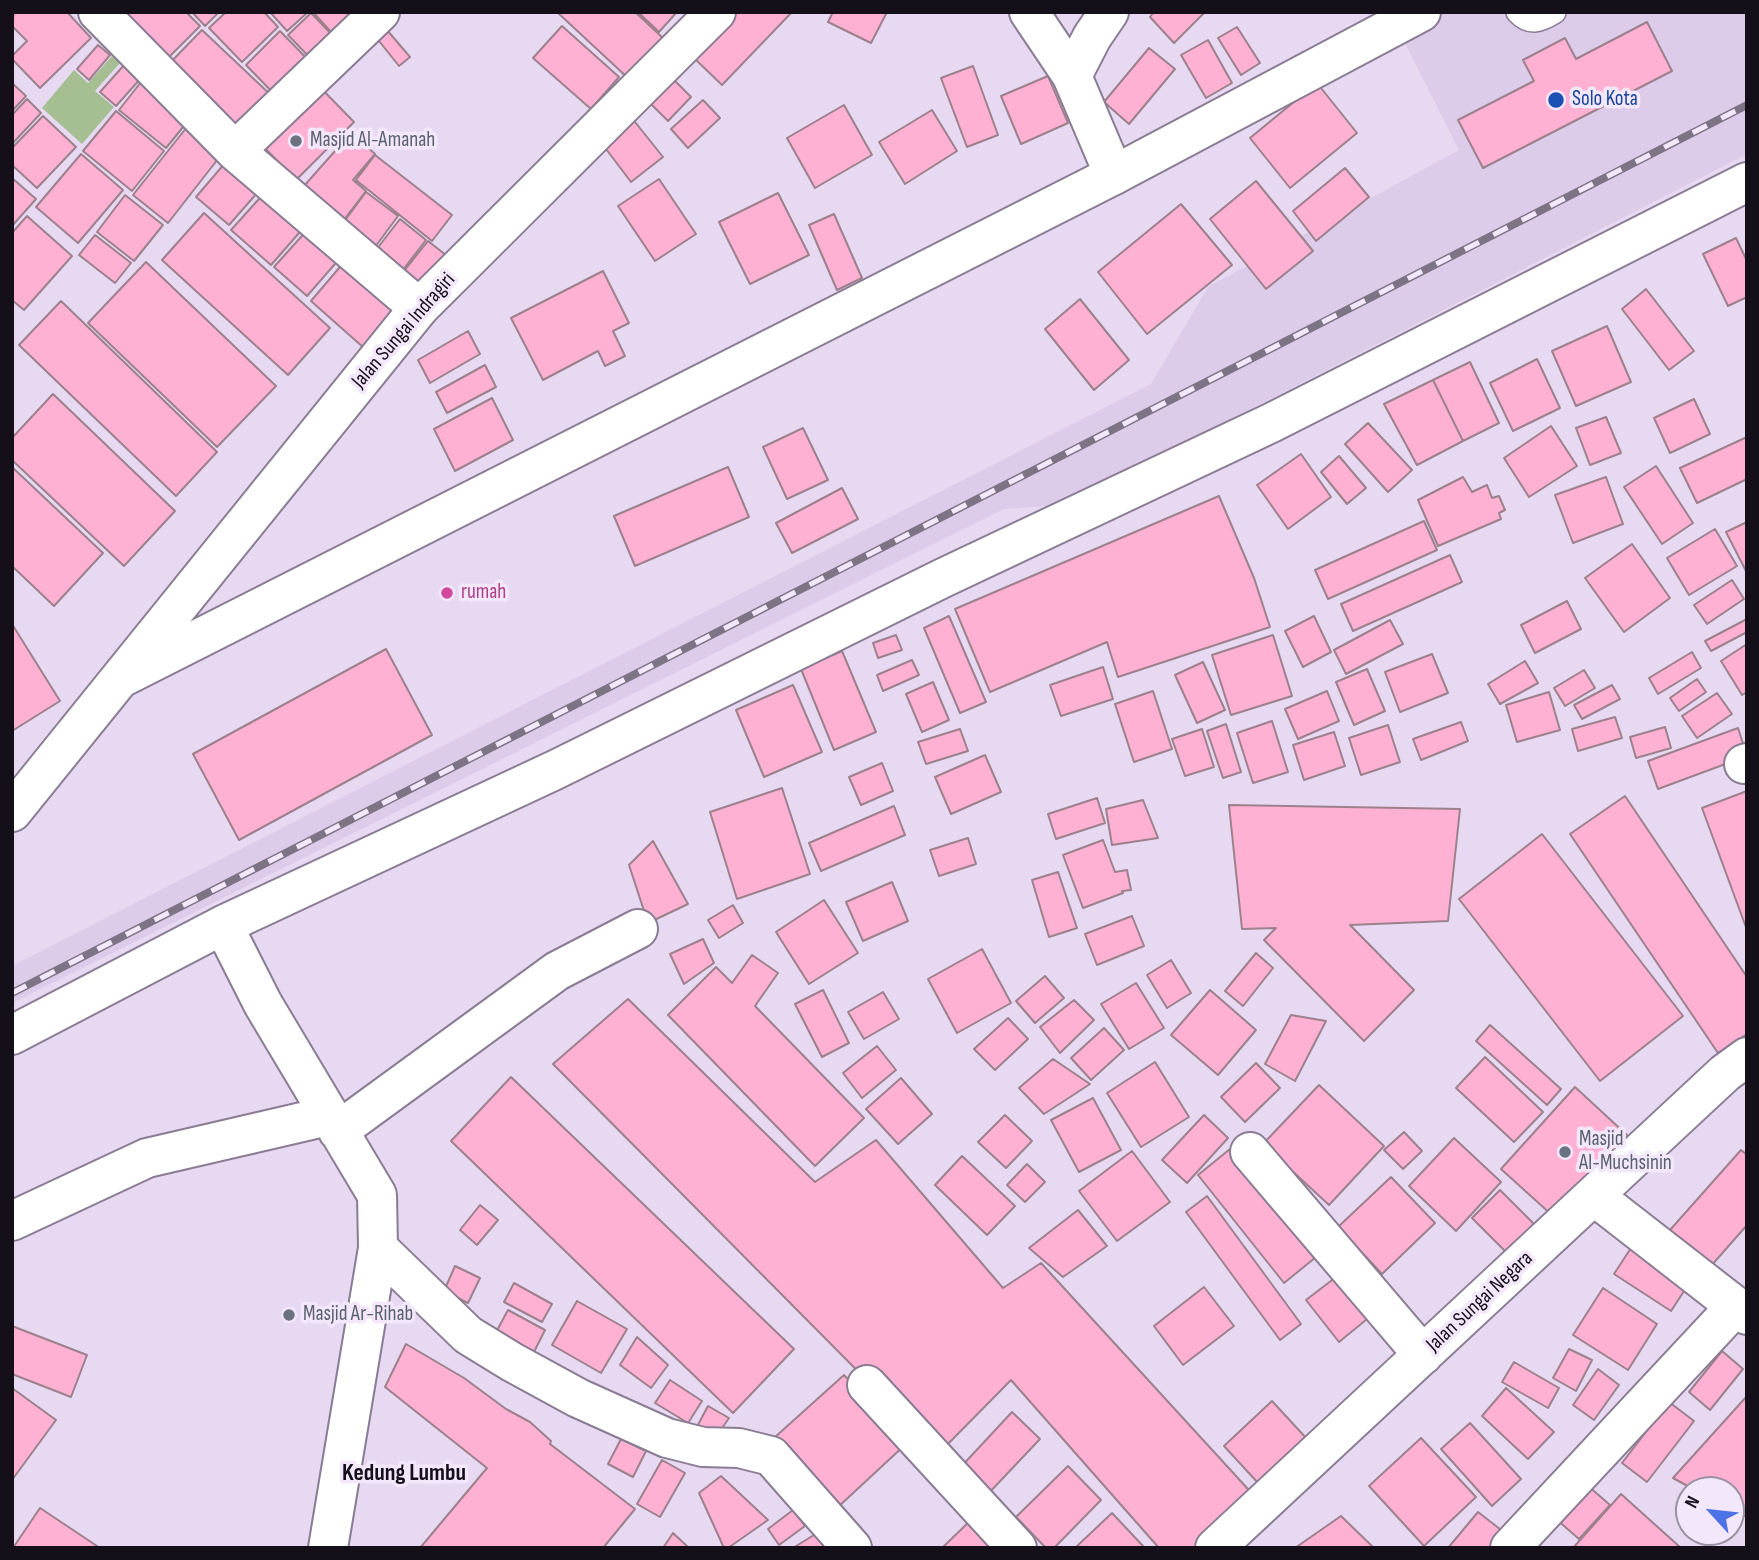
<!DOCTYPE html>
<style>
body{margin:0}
#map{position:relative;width:1759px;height:1560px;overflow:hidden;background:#e7d9f2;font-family:"Sofia Sans Condensed",sans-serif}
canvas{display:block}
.frame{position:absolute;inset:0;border:14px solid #140f18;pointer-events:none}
.north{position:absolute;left:1675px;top:1476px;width:70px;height:70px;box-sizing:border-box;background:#f3e7fc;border:2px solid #9a91a1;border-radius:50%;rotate:297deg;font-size:19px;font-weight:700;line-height:28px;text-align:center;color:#140f18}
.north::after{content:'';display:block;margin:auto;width:24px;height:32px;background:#4d72e5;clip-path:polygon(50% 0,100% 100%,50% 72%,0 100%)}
</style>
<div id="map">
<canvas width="1759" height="1560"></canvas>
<div class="frame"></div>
<div class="north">N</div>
</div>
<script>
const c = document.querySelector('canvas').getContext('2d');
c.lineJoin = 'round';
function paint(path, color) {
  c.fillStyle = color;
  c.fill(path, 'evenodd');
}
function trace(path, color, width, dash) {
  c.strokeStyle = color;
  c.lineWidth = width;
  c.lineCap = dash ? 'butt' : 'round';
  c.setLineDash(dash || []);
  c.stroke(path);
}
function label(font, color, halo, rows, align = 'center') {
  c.font = font + ' "Sofia Sans Condensed",sans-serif';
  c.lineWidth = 7;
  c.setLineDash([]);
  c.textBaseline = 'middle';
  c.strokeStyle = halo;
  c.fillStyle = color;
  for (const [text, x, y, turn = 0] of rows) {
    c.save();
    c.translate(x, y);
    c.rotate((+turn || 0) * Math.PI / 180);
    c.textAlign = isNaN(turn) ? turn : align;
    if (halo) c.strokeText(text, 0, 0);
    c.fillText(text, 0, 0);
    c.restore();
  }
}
paint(new Path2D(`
 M1446 12H1747V154L1064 505 1004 509 12 1003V966L1151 384 1208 287 1459 150 1401 35Z`), '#ddcbea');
paint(new Path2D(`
 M112 56 120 63 95 91 114 107 82 144 42 108 74 70 88 83Z`), '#a5bf92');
const building = new Path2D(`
 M14 12H67L91 38 40 88 12 59V56L27 41 12 26Z
 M108 12H186L200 26 161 65Z
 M192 12H219L205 26Z
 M226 12H264L278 27 242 62 209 28Z
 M270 12H308L287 31Z
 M313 12H357L340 42Z
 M557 12H635L664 39 629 79Z
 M638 12H677L659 32Z
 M737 12H792L722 85 694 58Z
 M833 12H887L871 43 828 22Z
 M1154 12H1205L1174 43 1150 17Z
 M311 13 338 41 315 63 288 35Z
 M1647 22 1672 71 1483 168 1458 120 1534 81 1523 60 1565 38 1576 59Z
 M381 23 410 57 399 66 371 31Z
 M562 26 619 77 591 109 533 58Z
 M1237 27 1260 63 1241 75 1218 38Z
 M202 30 275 99 237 139 165 68Z
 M280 31 314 66 280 100 246 65Z
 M1208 40 1232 83 1206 98 1181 55Z
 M98 45 110 55 89 80 77 69Z
 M1149 48 1175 69 1129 124 1104 102Z
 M125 64 141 78 116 106 100 92Z
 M973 66 998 135 967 147 941 78Z
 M1048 76 1068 123 1021 144 1001 96Z
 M672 78 691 97 668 121 649 102Z
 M314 81 354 122 296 180 256 139Z
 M141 82 188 121 166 148 119 110Z
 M12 83 26 96 12 111Z
 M1317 83 1357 133 1290 188 1250 138Z
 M27 99 41 113 12 144V115Z
 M703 100 720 118 688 148 671 129Z
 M844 105 872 155 815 188 787 138Z
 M932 110 957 151 905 184 879 142Z
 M116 111 164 151 132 191 83 151Z
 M43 116 76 147 37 188 12 165V148Z
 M631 117 663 157 631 182 600 141Z
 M191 122 225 150 168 223 133 195Z
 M351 133 375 154 353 180 366 191 343 221 304 186Z
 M81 154 123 190 78 243 36 207Z
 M375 155 452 215 432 241 356 180Z
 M231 156 265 184 229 225 196 197Z
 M1345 168 1369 197 1316 241 1293 211Z
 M12 178 36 199 12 226Z
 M659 179 696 234 655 261 618 206Z
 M1256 181 1313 251 1266 289 1210 219Z
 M267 190 306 225 271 265 231 230Z
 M366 192 398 216 375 247 343 223Z
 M778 193 809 255 750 284 719 222Z
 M125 195 163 225 134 261 97 232Z
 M1181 204 1232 265 1147 334 1098 272Z
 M204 213 330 328 288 375 162 260Z
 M834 214 862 278 837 290 809 225Z
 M27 216 72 256 24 310 12 300V233Z
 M400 219 426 240 402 271 376 250Z
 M309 228 341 257 307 296 274 267Z
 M95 235 131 263 115 283 79 255Z
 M1736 238 1747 261V297L1728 306 1703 254Z
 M428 241 451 259 427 290 404 271Z
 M345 261 398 308 364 348 311 301Z
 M146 262 276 386 217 447 88 323Z
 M603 271 629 323 613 331 625 356 605 366 598 351 543 380 511 318Z
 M1646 289 1694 351 1669 370 1622 309Z
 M1080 299 1129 360 1094 390 1045 329Z
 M61 301 217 452 176 496 19 345Z
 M1607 326 1631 382 1576 406 1552 351Z
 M468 331 480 354 430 383 418 360Z
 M1537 359 1560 408 1513 431 1490 383Z
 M1470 362 1499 423 1463 441 1433 380Z
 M485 365 496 387 447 413 436 392Z
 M1433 380 1463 441 1417 465 1384 404Z
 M53 394 175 511 124 566 12 460V438Z
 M492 398 513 440 455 471 434 429Z
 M1694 399 1710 434 1670 453 1654 418Z
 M1606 417 1621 453 1590 465 1576 428Z
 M1368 423 1412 470 1388 492 1345 444Z
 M1551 426 1577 466 1529 497 1504 458Z
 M803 428 828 480 787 499 763 447Z
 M1747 437V479L1697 503 1680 468Z
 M1301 454 1331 497 1288 529 1257 485Z
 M1339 456 1366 488 1347 504 1321 472Z
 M1656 466 1693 523 1662 544 1624 487Z
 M12 467 103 553 54 606 12 566Z
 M728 467 749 517 635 566 614 516Z
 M1463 477 1472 492 1487 485 1492 498 1499 496 1505 510 1499 513 1501 519 1438 546 1418 500Z
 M1606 477 1623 524 1573 543 1555 495Z
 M842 488 858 519 792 553 776 523Z
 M1219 496 1254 578 1270 627 1118 677 1107 642 990 692 955 609Z
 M1424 521 1437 550 1328 599 1315 570Z
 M1747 522V573L1726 532Z
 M1715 529 1737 566 1689 595 1667 558Z
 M1632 544 1670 598 1624 632 1585 578Z
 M1450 555 1462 582 1353 631 1341 604Z
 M1732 580 1744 599 1707 624 1694 605Z
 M1567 601 1581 629 1535 653 1521 625Z
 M949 616 986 702 960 713 924 628Z
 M1314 616 1331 652 1303 667 1285 631Z
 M1747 619V632L1711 651 1705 641Z
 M1390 620 1403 644 1346 674 1334 650Z
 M12 624 60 701 12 731Z
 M896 635 902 650 878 658 873 643Z
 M1273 635 1292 696 1231 715 1212 655Z
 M1747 644V692L1742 695 1721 661Z
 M386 649 432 735 239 840 193 754Z
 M842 651 876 732 834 750 801 669Z
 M1692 652 1701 668 1658 694 1649 678Z
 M1432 654 1448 693 1400 712 1385 672Z
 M912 660 919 675 883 691 877 675Z
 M1525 661 1538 683 1500 704 1488 684Z
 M1203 662 1225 710 1197 723 1175 675Z
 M1103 667 1113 699 1061 716 1050 685Z
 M1367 669 1385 711 1354 725 1336 682Z
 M1584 670 1595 688 1565 706 1554 688Z
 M1697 679 1706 692 1679 711 1670 698Z
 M933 682 949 720 922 732 906 694Z
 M793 685 822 752 764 777 736 710Z
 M1612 685 1620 699 1582 719 1574 705Z
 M1153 691 1172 749 1134 762 1115 704Z
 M1327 691 1339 721 1298 739 1285 709Z
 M1549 692 1560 730 1517 742 1506 705Z
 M1717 693 1732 714 1697 738 1682 716Z
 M1615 717 1622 738 1578 751 1572 729Z
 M1272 721 1288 772 1253 783 1237 733Z
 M1461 722 1468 741 1421 760 1413 739Z
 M1226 724 1241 772 1223 778 1207 731Z
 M1388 725 1400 762 1361 775 1349 738Z
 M1665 727 1671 748 1636 758 1630 737Z
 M1738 728 1747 756 1658 789 1648 761Z
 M960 729 968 751 926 764 918 742Z
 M1202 729 1214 767 1185 776 1172 739Z
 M1334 732 1345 766 1304 780 1293 745Z
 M985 755 1001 792 951 814 935 777Z
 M882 763 893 791 861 805 849 777Z
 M782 788 810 874 737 899 710 812Z
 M1747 791V930L1702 808Z
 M1625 796 1747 977V1034L1718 1053 1570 834Z
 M1097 798 1105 823 1056 839 1048 814Z
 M1143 800 1158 838 1112 845 1106 809Z
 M1229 805 1460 809 1448 921 1350 925 1414 990 1364 1041 1264 940 1276 928 1242 929Z
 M894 806 905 835 821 871 809 843Z
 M1542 834 1683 1016 1600 1081 1459 899Z
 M968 838 976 864 939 876 930 850Z
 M1103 840 1115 872 1127 870 1131 890 1122 891 1123 893 1083 908 1063 855Z
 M653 841 688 904 648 923 629 865Z
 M1058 872 1077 928 1049 937 1032 880Z
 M892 882 908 921 863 941 846 902Z
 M824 900 858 953 809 984 776 932Z
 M733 905 743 923 719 938 708 920Z
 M1132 916 1144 946 1097 965 1085 934Z
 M703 939 714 963 684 984 670 954Z
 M982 949 1011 1003 957 1033 928 979Z
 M1256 953 1273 968 1243 1006 1225 991Z
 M752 955 778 973 755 1006 864 1118 815 1166 668 1015 716 967 732 983Z
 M1171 960 1191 993 1167 1008 1147 975Z
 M1045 976 1064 998 1035 1023 1016 1001Z
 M1136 983 1164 1028 1129 1049 1101 1004Z
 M823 990 849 1043 822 1057 795 1004Z
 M1210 990 1256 1030 1218 1075 1171 1035Z
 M883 992 899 1019 864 1039 848 1012Z
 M628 999 815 1182 876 1140 1003 1288 1041 1263 1258 1500 1204 1548H1159L1011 1380 939 1453 553 1064Z
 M1074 1000 1094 1020 1060 1053 1040 1027Z
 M1291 1015 1326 1021 1295 1081 1265 1064Z
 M1008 1018 1028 1039 995 1070 974 1049Z
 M1490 1025 1561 1089 1547 1105 1476 1041Z
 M1104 1028 1124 1050 1091 1080 1071 1058Z
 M877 1046 896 1070 862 1098 843 1073Z
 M1485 1057 1543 1112 1514 1142 1456 1088Z
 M1053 1059 1090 1084 1044 1114 1019 1088Z
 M1155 1062 1189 1117 1141 1147 1107 1093Z
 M1256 1063 1280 1088 1245 1122 1221 1097Z
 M511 1077 794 1349 733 1413 451 1141Z
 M901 1078 932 1114 898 1144 866 1109Z
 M1319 1085 1384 1146 1329 1205 1263 1144Z
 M1575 1087 1628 1136 1554 1217 1501 1169Z
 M1093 1098 1121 1150 1079 1172 1051 1120Z
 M1005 1115 1032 1141 1006 1168 978 1142Z
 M1204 1115 1228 1138 1187 1183 1162 1160Z
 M1404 1132 1422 1151 1403 1169 1384 1150Z
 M1454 1138 1501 1182 1456 1231 1409 1186Z
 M1235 1145 1321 1253 1284 1283 1198 1175Z
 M1741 1150 1747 1155V1225L1711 1266 1670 1230Z
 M1132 1151 1170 1202 1117 1241 1079 1191Z
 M962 1156 1015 1206 987 1235 935 1185Z
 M1027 1164 1045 1182 1025 1202 1007 1185Z
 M1391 1177 1435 1223 1382 1274 1338 1227Z
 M1500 1190 1541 1231 1513 1259 1472 1218Z
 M1207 1196 1301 1324 1280 1340 1186 1212Z
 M480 1205 498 1220 477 1245 460 1230Z
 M1078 1210 1107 1246 1063 1277 1029 1248Z
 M1631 1248 1688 1285 1671 1311 1614 1274Z
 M455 1266 480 1278 468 1303 444 1291Z
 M1340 1274 1372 1315 1339 1342 1306 1300Z
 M514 1283 552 1304 542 1322 504 1302Z
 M1204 1287 1234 1326 1183 1365 1154 1326Z
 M1603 1288 1657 1324 1628 1370 1573 1335Z
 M577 1301 627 1329 601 1373 552 1345Z
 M508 1310 545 1330 532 1356 494 1336Z
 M12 1326 87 1355 71 1397 12 1374Z
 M637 1337 668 1365 651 1388 620 1365Z
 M406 1344 464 1378 506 1409 530 1422 551 1441 550 1444 635 1509 603 1548H420L487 1468 385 1387Z
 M1569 1349 1592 1360 1576 1391 1553 1378Z
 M1722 1351 1743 1369 1710 1410 1689 1392Z
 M1514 1362 1559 1388 1548 1408 1502 1382Z
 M1598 1369 1619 1385 1594 1420 1573 1405Z
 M844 1375 907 1443 837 1508 774 1438Z
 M670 1380 702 1401 688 1423 655 1403Z
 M12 1388 56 1420 12 1480Z
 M1506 1388 1554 1432 1528 1459 1482 1416Z
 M1747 1396V1517L1731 1509V1490H1695L1673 1478Z
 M1272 1401 1307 1439 1259 1484 1224 1446Z
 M1669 1402 1694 1421 1647 1482 1622 1463Z
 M708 1406 729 1418 711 1444 692 1436Z
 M1012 1412 1040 1439 987 1495 959 1469Z
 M1470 1423 1521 1479 1492 1506 1441 1449Z
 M1421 1438 1476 1497 1424 1546 1369 1486Z
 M621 1439 646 1451 633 1477 608 1464Z
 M662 1460 685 1473 660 1517 637 1504Z
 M1068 1466 1101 1500 1054 1548H1046L1016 1517Z
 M721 1476 768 1520 728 1548H724L699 1493Z
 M1579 1478 1610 1505 1579 1539 1548 1512Z
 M1621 1494 1681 1548H1573Z
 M40 1508 100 1548H13Z
 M793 1510 805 1526 779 1545 768 1529Z
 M1478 1512 1505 1533 1493 1548H1448Z
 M1112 1513 1143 1546 1141 1548H1075Z
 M1341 1516 1374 1548H1295Z
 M974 1517 1002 1548H942Z
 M822 1530 833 1548H793Z
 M673 1533 689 1548H663Z`);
paint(building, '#ffb1d4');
trace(building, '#9c818d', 2);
const lane = new Path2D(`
 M1518 12C1530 25 1541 20 1554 12`);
const street = new Path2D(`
 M98 12 235 151 419 308
 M1029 12 1072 76
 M1109 12 1092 37 1072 76 1114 175
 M235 151 380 12
 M1744 764 1747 763
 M12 1035 223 925
 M338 1131 557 971 638 929
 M1250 1152 1423 1355
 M1594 1196 1747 1315
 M12 1221 147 1158 328 1116
 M378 1248 468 1335 512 1362 578 1398 667 1438 703 1447 739 1448 771 1456 852 1548
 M867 1385 1017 1548
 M328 1548 378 1248 377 1195 263 1004 223 925 555 770 943 578 1271 423 1747 182
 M1215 1548 1725 1073 1747 1057
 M1510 1548 1736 1306`);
const secondary = new Path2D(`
 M123 677 1114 175 1421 12
 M12 812 419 308 716 12`);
trace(lane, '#897c93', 26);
trace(street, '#897c93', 42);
trace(secondary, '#897c93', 42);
trace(lane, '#fff', 23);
trace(street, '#fff', 38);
trace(secondary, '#fff', 38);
const rail = new Path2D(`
 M12 993 1747 105`);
trace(rail, '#7c7384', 8);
trace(rail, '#f3e7fc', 5, [16]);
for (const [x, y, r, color] of [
 [1556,100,9,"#1a4fb4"],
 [296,141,7,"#6b7280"],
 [447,593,7,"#d1479c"],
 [1565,1152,7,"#6b7280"],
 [289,1315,7,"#6b7280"]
]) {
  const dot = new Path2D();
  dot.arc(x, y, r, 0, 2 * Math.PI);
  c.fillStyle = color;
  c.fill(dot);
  trace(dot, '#f3e7fc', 2.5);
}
label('21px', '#164399', '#f3e7fc', [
 ["Solo Kota",1572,100]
], 'left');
label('21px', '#5b616d', '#f3e7fc', [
 ["Masjid Al-Amanah",310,141],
 ["Masjid",1579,1140],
 ["Al-Muchsinin",1579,1164],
 ["Masjid Ar-Rihab",303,1315]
], 'left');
label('21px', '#140f18', '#f3e7fc', [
 ["Jalan Sungai Indragiri",404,331,-49],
 ["Jalan Sungai Negara",1480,1302,-43]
]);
label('21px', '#b23c85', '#f3e7fc', [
 ["rumah",461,593]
], 'left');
label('bold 24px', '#140f18', '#f3e7fc', [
 ["Kedung Lumbu",404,1474]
]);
</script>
